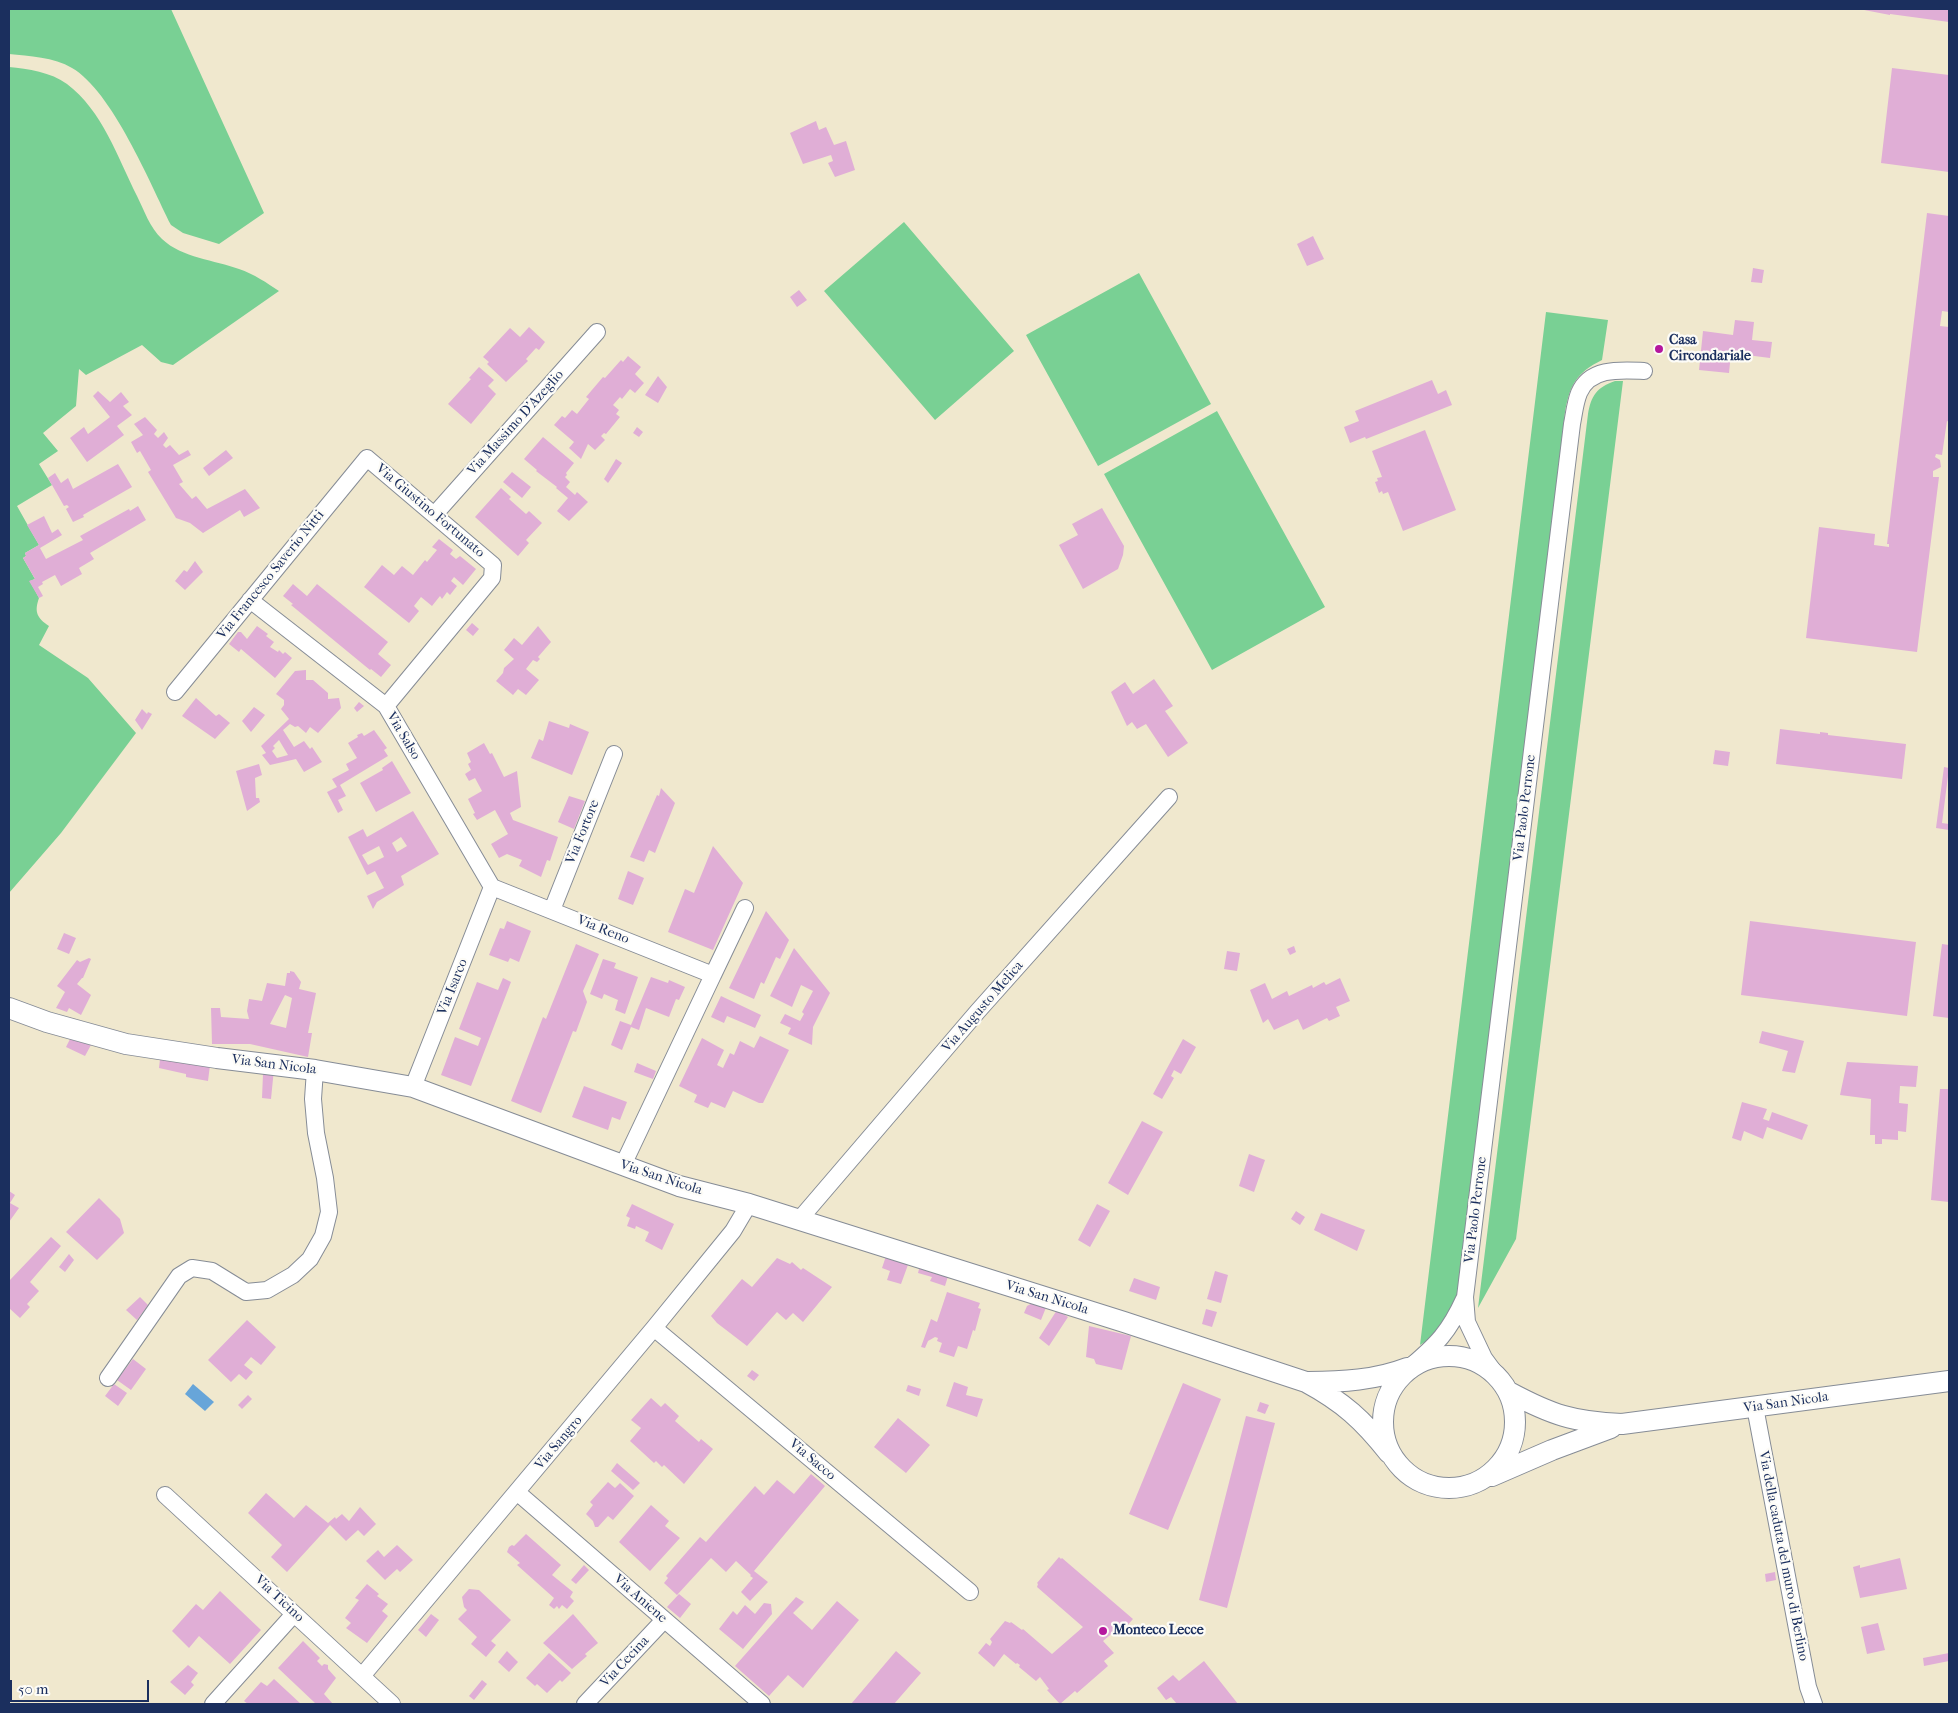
<!DOCTYPE html>
<style>
body{margin:0}
#map{position:relative;width:1958px;height:1713px;overflow:hidden;background:#f0e8ce;font-family:"IM FELL French Canon",serif}
canvas{display:block}
.frame{position:absolute;inset:0;border:10px solid #1b2f5e;pointer-events:none}
.scale{position:absolute;left:10px;top:1680px;width:139px;height:22px;box-sizing:border-box;border:2px solid #1b2f5e;border-top:0;padding-left:6px;font-size:15px;line-height:18px;white-space:nowrap;color:#1b2f5e;-webkit-text-stroke:4px #fdfcf7;paint-order:stroke}
</style>
<div id="map">
<canvas width="1958" height="1713"></canvas>
<div class="frame"></div>
<div class="scale">50 m</div>
</div>
<script>
const c = document.querySelector('canvas').getContext('2d');
c.lineJoin = 'round';
function paint(path, color) {
  c.fillStyle = color;
  c.fill(path, 'evenodd');
}
function trace(path, color, width, dash) {
  c.strokeStyle = color;
  c.lineWidth = width;
  c.lineCap = dash ? 'butt' : 'round';
  c.setLineDash(dash || []);
  c.stroke(path);
}
function label(font, color, halo, rows, align = 'center') {
  c.font = font + ' "IM FELL French Canon",serif';
  c.lineWidth = 4.5;
  c.setLineDash([]);
  c.textBaseline = 'middle';
  c.strokeStyle = halo;
  c.fillStyle = color;
  for (const [text, x, y, turn = 0] of rows) {
    c.save();
    c.translate(x, y);
    c.rotate((+turn || 0) * Math.PI / 180);
    c.textAlign = isNaN(turn) ? turn : align;
    if (halo) c.strokeText(text, 0, 0);
    c.fillText(text, 0, 0);
    c.restore();
  }
}
paint(new Path2D(`
 M9 9H171L264 213 219 244 183 233 171 225C150 183 112 91 72 68 54 57 29 56 9 54Z
 M9 67C28 69 51 72 67 84 102 110 118 158 137 196 144 210 150 228 162 239 182 258 215 260 239 269 254 274 267 283 279 291L173 365 161 362 142 345 86 375 79 369 76 406 43 433 58 451 39 464 52 485 17 506 39 545 25 553 26 556 23 558 35 579 30 581 39 598C34 612 37 618 49 626L39 645 88 678 136 733 61 833 9 893Z
 M904 222 1014 351 935 420 824 291Z
 M1139 273 1211 404 1098 466 1026 335Z
 M1546 312 1608 320 1602 360C1576 373 1570 385 1565 412L1458 1294 1447 1321 1428 1340 1420 1345Z
 M1615 381H1623L1516 1239 1478 1308 1588 414C1591 396 1597 387 1615 381Z
 M1217 411 1325 607 1212 670 1104 474Z`), '#79d094');
paint(new Path2D(`
 M193 1384 214 1402 205 1411 185 1394Z`), '#67a5d9');
paint(new Path2D(`
 M1859 9H1949V22L1890 14V15Z
 M1892 68 1949 75V172L1881 163Z
 M816 121 819 130 826 127 834 145 846 141 855 170 835 177 828 163 833 161 831 155 803 164 790 133Z
 M1927 213 1949 216V312L1942 311 1940 326 1949 327V422L1947 421 1942 455 1936 454 1935 457 1940 460 1941 467 1933 471V477H1939L1917 652 1806 638 1819 527 1875 534 1874 545 1889 547V544H1887Z
 M1313 236 1324 259 1307 266 1297 244Z
 M1753 268 1764 270 1762 283 1751 282Z
 M799 290 807 300 797 307 790 297Z
 M1735 320 1754 322 1752 340 1772 342 1770 358 1731 353 1729 373 1699 370 1703 331 1733 335Z
 M529 327 545 342 539 350 536 348 526 359 528 361 506 382 487 364 489 362 483 357 510 328 520 337Z
 M628 356 641 367 635 374 644 383 635 393 630 389 622 399 620 397 613 405 619 410 616 414 620 417 606 434 604 433 601 436 605 440 595 450 588 444 581 459 569 448 574 442 554 425 562 416 565 418 572 410 577 414 589 399 586 397 603 377 605 378 621 360 623 362Z
 M479 367 494 380 488 386 496 394 471 424 448 404 471 379 469 378Z
 M658 376 667 387 658 403 645 395Z
 M1432 380 1438 394 1446 390 1452 405 1366 439 1365 437 1350 443 1344 427 1359 421 1355 411Z
 M98 391 110 402 121 392 129 402 123 406 132 415 117 426 124 435 87 462 70 438 84 427 88 434 110 417 93 396Z
 M145 417 157 430 154 434 158 438 164 432 168 438 163 445 166 448 170 445 179 455 188 450 191 455 173 465 183 482 179 484 192 499 196 496 207 509 245 489 260 508 244 517 240 510 203 533 190 523 176 518 148 472 151 470 140 451 137 453 131 442 143 435 134 424Z
 M637 427 643 432 639 437 633 433Z
 M1425 430 1456 510 1403 531 1388 492 1383 494 1382 491 1379 493 1375 482 1378 481 1377 478 1382 477 1372 451Z
 M543 437 574 463 566 473 567 475 565 477 570 482 566 487 575 495 577 492 588 502 569 521 557 511 568 498 556 488 557 487 536 471 537 470 524 459Z
 M226 450 233 458 209 476 203 468Z
 M616 459 622 463 608 483 604 479Z
 M118 464 132 487 83 515 84 517 73 522 66 509 69 507 67 505 64 506 48 478 55 473 61 483 68 478 73 489Z
 M512 472 531 487 522 498 503 482Z
 M501 488 511 497 509 499 526 514 529 511 542 523 526 540 529 543 518 556 475 517Z
 M138 506 146 520 90 553 94 559 79 568 82 574 61 586 55 575 42 582 43 584 38 587 43 596 39 598 29 581 35 579 23 558 26 556 25 553 39 545 27 525 44 516 52 533 58 529 62 535 40 548 46 559 83 540 80 536 129 509 130 511Z
 M1102 508 1124 546 1123 555 1118 569 1083 589 1059 545 1078 535 1072 524Z
 M439 539 453 550 450 554 456 559 460 556 476 569 463 585 454 577 451 581 457 586 450 595 447 592 442 599 440 596 432 606 421 597 414 606 419 611 409 623 364 587 382 565 394 575 402 566 413 575 425 560 427 562 437 550 432 547Z
 M195 561 203 572 185 590 175 581 184 570 187 572Z
 M293 584 307 596 317 584 388 642 378 654 391 665 381 677 371 669 370 670 291 605 293 604 283 596Z
 M472 623 479 629 473 636 466 630Z
 M257 626 268 634 266 636 274 642 270 647 278 652 279 650 283 654 285 652 292 658 275 678 241 649 239 652 229 644 238 632H241L247 639Z
 M538 626 551 642 538 657 540 659 537 662 533 660 526 669 539 680 526 695 518 689 513 695 496 681 503 673 504 668 514 659 504 650 514 638 522 645Z
 M306 670V680H313L328 693V699L339 698 341 708 318 733 310 727 306 733 298 726 295 727 290 724 283 730 294 747 304 741 310 749 312 747 322 762 304 772 296 759 270 765 262 755 266 753 261 746 289 719 281 709 284 705V700L276 694 295 671ZM279 740 288 755 277 758 272 751 275 748 273 746Z
 M1154 679 1173 706 1165 711 1188 743 1168 757 1146 724 1137 729 1132 722 1127 726 1111 692 1125 682 1133 694Z
 M196 698 216 716 219 714 230 723 215 739 182 716Z
 M359 702 364 706 357 712 354 708Z
 M254 707 265 715 251 732 242 721Z
 M142 709 147 714 148 712 152 714 142 730 135 720Z
 M549 721 569 728 570 724 589 732 572 775 531 758 539 739 543 741Z
 M1780 729 1820 734V732L1828 733V735L1906 744 1902 779 1776 764Z
 M374 730 387 748 384 750 388 756 340 785 346 796 338 800 343 810 338 813 327 792 337 787 332 779 349 770 346 764 357 758 348 743 358 737 357 735 362 733 364 736Z
 M484 743 490 754 492 753 504 777 517 771 521 807 510 813 513 820 558 837 550 861 547 860 541 877 519 866 522 860 507 854 499 858 491 844 508 834 495 810 477 820 473 814 475 813 468 799 482 791 475 778 469 781 465 774 471 770 468 764 471 762 467 753Z
 M1715 750 1730 752 1728 766 1713 764Z
 M392 761 411 793 376 812 360 783 383 770 382 768Z
 M259 764 262 775 255 778 256 798H259L260 802 247 811 236 771Z
 M1944 767 1949 768 1942 823 1949 824V830L1936 828Z
 M661 788 675 803 655 853 649 850 644 862 630 857 657 795 659 796Z
 M569 796 585 801 574 829 558 822Z
 M413 811 439 854 401 876 404 885 377 902 373 909 367 896 384 888 375 871 367 875 348 837 363 829 367 837ZM401 837 407 846 397 852 392 843ZM379 846 384 857 368 865 362 855Z
 M713 846 743 883 713 950 668 932 685 889 694 893Z
 M628 871 644 878 633 905 618 899Z
 M766 911 789 940 780 959 776 957 764 984 761 982 754 999 729 988Z
 M507 921 531 931 519 962 510 958 508 962 489 955 500 928 504 929Z
 M1750 921 1916 942 1907 1016 1741 995Z
 M64 933 76 938 69 954 57 949Z
 M576 944 599 954 583 991 587 1002 576 1032 573 1031 541 1113 511 1101 543 1017 546 1019Z
 M1942 944 1949 945V1018L1933 1016Z
 M1294 946 1296 952 1290 955 1287 949Z
 M794 948 830 993 813 1027 812 1045 788 1034 791 1028 780 1023 785 1014 800 1021 804 1014 802 1012 813 991 801 985 792 1007 770 996Z
 M1227 951 1240 953 1237 971 1224 969Z
 M89 958 91 959 83 978H82L77 984 91 995 81 1015 69 1008 67 1012 56 1008 65 992 57 986 77 960 80 962Z
 M603 959 616 963 614 968 638 977 625 1014 615 1010 618 1000 604 994 602 999 590 994Z
 M290 971 294 972 301 982 299 989 316 993 308 1033H312L308 1057 250 1044H212L211 1008H220L221 1017 249 1019 247 1011 249 999 262 1001 267 983 285 986 287 973H290ZM285 995 292 998 286 1028 270 1024Z
 M651 977 668 983 669 980 685 987 679 1000 676 999 669 1017 646 1008 639 1030 631 1027 622 1050 611 1045 620 1021 631 1025Z
 M503 978 511 982 471 1086 441 1075 455 1037 478 1046 481 1038 459 1029 477 982 498 990Z
 M1340 978 1350 1001 1336 1007 1340 1016 1329 1021 1327 1018 1303 1030 1298 1019 1274 1030 1268 1019 1263 1023 1250 990 1265 983 1272 999 1287 991 1289 996 1312 985 1313 988 1324 982 1326 985Z
 M721 996 761 1015 755 1028 727 1016 724 1023 711 1017Z
 M1762 1031 1804 1041 1795 1073 1782 1071 1788 1051 1759 1043Z
 M760 1036 789 1050 763 1103H759L733 1091 725 1108 711 1102 708 1108 694 1102 697 1095 679 1086 702 1038 724 1050 717 1065 723 1068 730 1053 734 1055 740 1041 754 1048Z
 M70 1039 91 1045 85 1056 66 1047Z
 M1183 1039 1196 1047 1181 1074 1174 1070 1171 1076 1174 1078 1162 1099 1153 1094Z
 M160 1059 210 1065 208 1081 186 1077V1074L159 1068Z
 M1847 1062 1918 1066 1916 1087 1900 1086 1899 1103 1908 1104 1906 1132 1898 1131V1140L1882 1139V1144H1875V1135H1870L1871 1099 1840 1095Z
 M637 1063 656 1071 653 1079 634 1072Z
 M255 1067 274 1069 271 1099 262 1098 263 1074H259Z
 M584 1086 627 1102 620 1120 612 1117 608 1130 572 1117Z
 M1940 1089H1949V1202L1931 1200Z
 M1742 1102 1767 1109 1763 1119 1769 1121 1772 1112 1808 1125 1802 1140 1767 1127 1763 1139 1744 1131 1741 1141 1732 1138Z
 M1142 1121 1163 1132 1128 1195 1108 1183Z
 M1249 1154 1265 1160 1254 1192 1239 1186Z
 M9 1191 15 1195 10 1203 19 1208 9 1222Z
 M99 1198 120 1219 124 1233 97 1260 66 1232Z
 M632 1204 674 1224 662 1250 645 1241 649 1232 636 1226 635 1229 627 1226 630 1218 626 1216Z
 M1097 1204 1110 1211 1090 1247 1078 1240Z
 M1296 1211 1305 1217 1300 1225 1291 1219Z
 M1321 1213 1365 1230 1357 1251 1314 1230Z
 M51 1237 61 1246 30 1282 39 1291 27 1304 30 1307 20 1318 9 1308V1281Z
 M69 1254 74 1260 65 1272 59 1267Z
 M886 1256 909 1262 901 1284 887 1280 890 1271 882 1268Z
 M777 1258 790 1264 792 1262 801 1270 803 1268 832 1287 803 1322 793 1313 786 1320 777 1312 747 1346 717 1323 711 1316 742 1279 752 1287Z
 M920 1265 949 1273 945 1286 930 1281 932 1277 918 1273Z
 M1215 1271 1228 1275 1221 1303 1207 1299Z
 M1134 1278 1160 1287 1156 1300 1129 1291Z
 M947 1292 980 1303 978 1308 981 1309 975 1331 973 1330 967 1349 958 1346 954 1357 939 1352 942 1343 937 1341 938 1338 935 1337 928 1341 925 1348 921 1347 931 1319 937 1322Z
 M140 1297 148 1305 137 1320 126 1310Z
 M1036 1301 1047 1305 1041 1320 1024 1313 1027 1306Z
 M1206 1309 1217 1312 1212 1327 1202 1324Z
 M1057 1310 1068 1317 1049 1346 1039 1338Z
 M247 1320 276 1347 261 1365 251 1357 244 1365 253 1372 246 1380 239 1374 231 1382 208 1360Z
 M1089 1326 1131 1336 1122 1370 1096 1364 1094 1359 1086 1357Z
 M133 1359 146 1369 131 1390 117 1380Z
 M752 1370 759 1375 754 1381 747 1376Z
 M954 1382 968 1387 966 1395 983 1399 977 1417 946 1406Z
 M1183 1383 1221 1399 1168 1530 1129 1514Z
 M114 1384 127 1393 118 1406 105 1396Z
 M908 1385 921 1389 919 1396 906 1391Z
 M248 1395 252 1399 242 1409 238 1405Z
 M651 1398 661 1407 665 1403 679 1416 675 1421 699 1442 701 1439 713 1449 684 1484 664 1465 662 1467 656 1461 654 1463 630 1441 641 1428 631 1420Z
 M1260 1402 1269 1405 1265 1414 1257 1411Z
 M1246 1416 1275 1423 1227 1608 1199 1600Z
 M898 1418 930 1445 906 1473 874 1447Z
 M617 1463 640 1483 633 1490 611 1471Z
 M811 1474 825 1486 754 1571 768 1582 750 1601 741 1592 753 1578 750 1576 751 1575 736 1561 726 1572 711 1558 677 1595 664 1583 668 1578 666 1576 700 1537 706 1542 755 1486 764 1495 777 1480 794 1494Z
 M608 1482 615 1488 620 1483 634 1496 613 1520 608 1516 598 1527H595L593 1521 586 1514 593 1505 590 1502Z
 M266 1493 294 1518 306 1505 328 1523 335 1517 336 1519 342 1514 349 1521 360 1507 376 1524 364 1536 358 1530 346 1541 330 1525 287 1572 271 1557 282 1545 248 1513Z
 M651 1505 669 1521 665 1526 680 1538 650 1571 619 1542Z
 M526 1534 561 1565 552 1575 573 1592 570 1597 574 1601 567 1609 562 1605 559 1609 557 1606 554 1609 549 1605 554 1598 517 1565 520 1563 507 1552 509 1547 512 1545 514 1546Z
 M397 1545 413 1560 400 1572 397 1569 385 1580 366 1561 378 1550 384 1557Z
 M1059 1557 1061 1559 1062 1558 1133 1619 1124 1629 1121 1626 1103 1641 1114 1653 1104 1661 1108 1666 1077 1693 1075 1691 1060 1704 1047 1690 1049 1689 1040 1677 1036 1681 1019 1667 1020 1665 1017 1663 1016 1664 1004 1654 994 1667 978 1653 986 1643 990 1646 992 1642 990 1639 1005 1621 1010 1623 1011 1622 1022 1630 1023 1629 1052 1654 1083 1627 1037 1587 1038 1584 1037 1583Z
 M1900 1558 1907 1589 1860 1598 1853 1567 1860 1565V1568Z
 M584 1565 589 1570 576 1584 571 1580Z
 M1775 1572 1776 1580 1766 1582 1765 1574Z
 M367 1584 379 1594 377 1596 388 1604 382 1611 388 1616 367 1643 346 1628 351 1623 345 1618 359 1600 355 1598Z
 M469 1589 479 1590 511 1620 491 1641 496 1645 486 1657 471 1644 477 1637 458 1619 467 1610 464 1607 462 1597Z
 M220 1591 261 1630 230 1664 199 1636 189 1648 172 1631 196 1604 203 1610Z
 M679 1594 691 1604 680 1618 667 1607Z
 M796 1597 804 1602 793 1613 812 1630 837 1601 859 1620 803 1688 788 1675 769 1696 735 1666Z
 M764 1603 771 1604 772 1614 743 1649 719 1629 733 1611 737 1615 745 1605 755 1614Z
 M431 1614 439 1620 426 1637 418 1630Z
 M573 1614 598 1643 585 1654 587 1656 572 1669 543 1643Z
 M1878 1623 1885 1650 1867 1654 1861 1627Z
 M303 1641 320 1658 317 1661 322 1666 324 1664 328 1665V1669L336 1678 324 1694 333 1704H314L315 1703 278 1668Z
 M507 1651 518 1662 509 1672 498 1662Z
 M896 1651 921 1673 894 1704H851Z
 M549 1653 571 1673 562 1682 560 1680 547 1693 537 1684 535 1686 526 1678Z
 M1949 1653V1661L1924 1666 1923 1658Z
 M1204 1661 1238 1704H1177L1171 1697 1166 1700 1157 1688 1173 1675 1179 1681Z
 M188 1665 198 1673 191 1682 194 1685 185 1695 170 1682Z
 M274 1679 301 1704H248L244 1701 261 1682 267 1686Z
 M482 1680 487 1684 474 1700 469 1696Z`), '#e0aed6');
const minor = new Path2D(`
 M435 514 597 332
 M250 600 386 706 492 887
 M175 692 367 458 493 565 492 578 386 706
 M492 887 713 975 623 1165
 M552 910 614 754
 M713 975 745 908
 M413 1087 492 887
 M799 1220 978 1011 1169 797
 M654 1328 970 1592
 M1410 1367C1437 1344 1449 1332 1464 1299
 M1495 1373 1484 1358 1467 1322 1465 1297 1572 424C1574 414 1575 403 1579 393 1590 367 1621 370 1644 371
 M108 1378 179 1276 192 1268 212 1271 246 1292 267 1290 293 1275 310 1259 323 1236 329 1212 325 1178 316 1133 313 1099 315 1070
 M1755 1407 1808 1687 1814 1704
 M518 1493 762 1704
 M165 1495 392 1704
 M362 1676 654 1328 733 1231 749 1204
 M213 1704 294 1614
 M585 1704 664 1620`);
const tertiary = new Path2D(`
 M9 1008 47 1022 126 1044 217 1058 315 1070 413 1087 679 1186 749 1204 1124 1322 1306 1382C1343 1402 1363 1420 1389 1453
 M1383 1422a66 66 0 1 1 132 0a66 66 0 1 1-132 0Z
 M1308 1382C1342 1382 1376 1380 1407 1368
 M1509 1392C1552 1415 1573 1422 1622 1424L1949 1381
 M1492 1476 1552 1450 1611 1428`);
trace(minor, '#868c96', 18);
trace(tertiary, '#868c96', 22);
trace(minor, '#fff', 16);
trace(tertiary, '#fff', 20);
for (const [x, y, r, color] of [
 [1659,349,5,"#b5179e"],
 [1103,1631,5,"#b5179e"]
]) {
  const dot = new Path2D();
  dot.arc(x, y, r, 0, 2 * Math.PI);
  c.fillStyle = color;
  c.fill(dot);
  trace(dot, '#fdfcf7', 2);
}
label('bold 14px', '#1b2f5e', '#fdfcf7', [
 ["Casa",1669,341],
 ["Circondariale",1669,357],
 ["Monteco Lecce",1113,1631]
], 'left');
label('14px', '#1b2f5e', '#fdfcf7', [
 ["Via Massimo D'Azeglio",516,423,-48],
 ["Via Giustino Fortunato",430,511,40],
 ["Via Francesco Saverio Nitti",271,575,-51],
 ["Via Salso",403,736,59],
 ["Via Paolo Perrone",1525,808,-83],
 ["Via Fortore",583,832,-68],
 ["Via Reno",603,930,22],
 ["Via Isarco",453,987,-68],
 ["Via Augusto Melica",983,1007,-49],
 ["Via San Nicola",274,1065,7],
 ["Via San Nicola",661,1178,18],
 ["Via Paolo Perrone",1476,1210,-83],
 ["Via San Nicola",1047,1298,17],
 ["Via San Nicola",1786,1403,-8],
 ["Via Sangro",559,1443,-50],
 ["Via Sacco",812,1460,40],
 ["Via della caduta del muro di Berlino",1783,1556,79],
 ["Via Ticino",279,1599,43],
 ["Via Aniene",640,1599,41],
 ["Via Cecina",625,1662,-47]
]);
</script>
